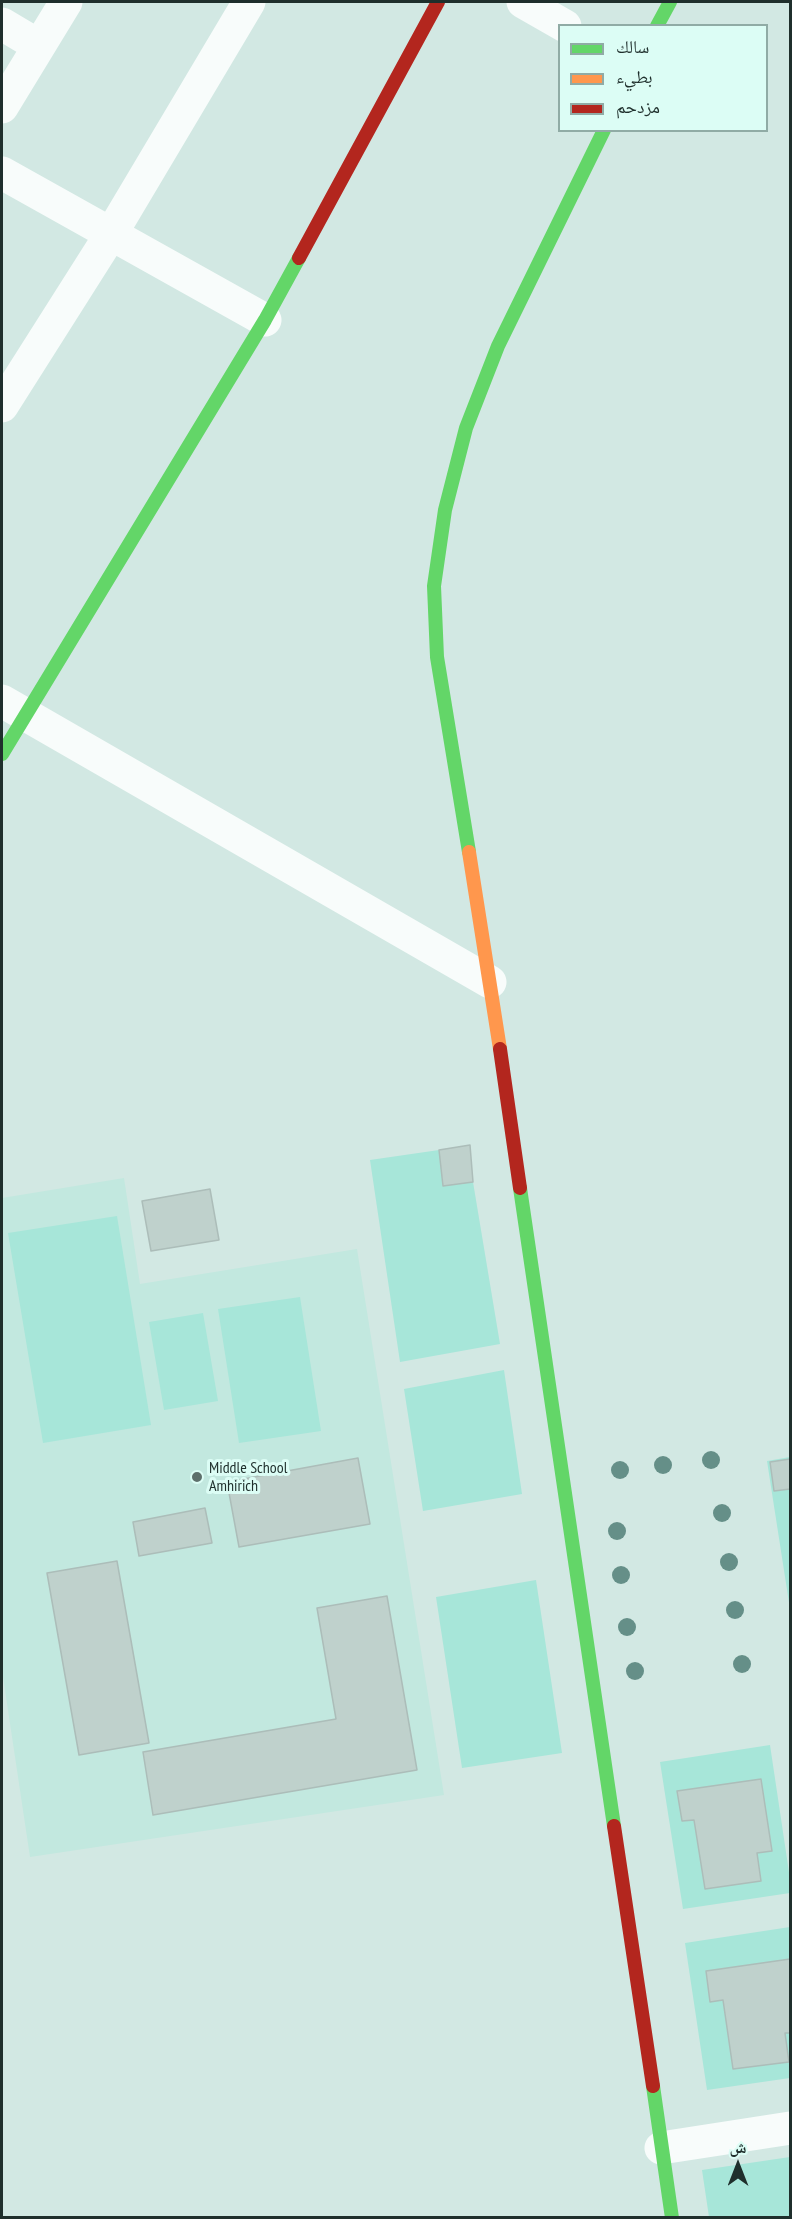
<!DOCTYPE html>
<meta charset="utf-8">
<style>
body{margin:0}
#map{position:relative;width:792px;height:2219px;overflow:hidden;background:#d2e8e3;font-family:"PT Sans Narrow","Noto Naskh Arabic",sans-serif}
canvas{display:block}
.frame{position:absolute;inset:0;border:3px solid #1f2f2c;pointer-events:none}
.legend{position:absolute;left:558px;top:24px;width:210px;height:108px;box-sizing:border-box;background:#dcfdf5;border:2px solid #90aba5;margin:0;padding:8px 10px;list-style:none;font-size:18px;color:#1f2f2c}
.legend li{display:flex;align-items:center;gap:12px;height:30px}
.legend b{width:30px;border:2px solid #90aba5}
.north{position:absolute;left:708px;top:2135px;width:60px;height:60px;-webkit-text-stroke:4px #dcfdf5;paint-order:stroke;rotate:0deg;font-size:16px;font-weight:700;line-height:24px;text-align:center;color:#1f2f2c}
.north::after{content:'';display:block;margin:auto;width:21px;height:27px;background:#1f2f2c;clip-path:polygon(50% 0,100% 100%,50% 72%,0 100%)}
</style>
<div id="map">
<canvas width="792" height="2219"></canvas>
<div class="frame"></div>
<ul class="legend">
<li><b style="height:8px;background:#63d668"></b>سالك</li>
<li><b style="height:8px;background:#ff974d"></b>بطيء</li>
<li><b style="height:8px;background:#b3261e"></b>مزدحم</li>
</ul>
<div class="north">ش</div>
</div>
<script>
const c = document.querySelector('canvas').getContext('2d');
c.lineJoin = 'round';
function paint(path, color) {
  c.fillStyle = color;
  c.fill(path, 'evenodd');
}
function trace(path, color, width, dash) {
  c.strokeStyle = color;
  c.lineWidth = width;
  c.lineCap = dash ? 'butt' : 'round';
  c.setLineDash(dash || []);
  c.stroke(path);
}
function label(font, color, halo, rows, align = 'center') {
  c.font = font + ' "PT Sans Narrow",sans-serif';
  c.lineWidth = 6;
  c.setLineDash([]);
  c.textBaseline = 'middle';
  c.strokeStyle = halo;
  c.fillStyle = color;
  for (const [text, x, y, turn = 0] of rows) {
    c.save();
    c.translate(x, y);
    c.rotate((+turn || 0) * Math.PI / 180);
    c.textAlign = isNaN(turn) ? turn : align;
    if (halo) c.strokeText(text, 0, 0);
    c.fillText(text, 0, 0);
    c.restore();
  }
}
paint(new Path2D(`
 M124 1178 140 1284 357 1249 444 1795 30 1857 2 1670V1198Z`), '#c2e8df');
paint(new Path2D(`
 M439 1150 443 1185 473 1182 500 1344 400 1362 370 1160Z
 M117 1216 151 1425 43 1443 8 1233Z
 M300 1297 321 1431 239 1443 218 1309Z
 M203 1313 218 1401 164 1410 149 1322Z
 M504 1370 522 1494 423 1511 404 1389Z
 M790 1457V1609L767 1461Z
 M536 1580 562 1753 462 1768 436 1597Z
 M770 1745 790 1879V1893L683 1909 660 1762Z
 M790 1927V2078L707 2090 685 1943Z
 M790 2157V2217H709L702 2170Z`), '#a7e6d9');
const building = new Path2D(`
 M470 1145 473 1182 443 1186 439 1150Z
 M210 1189 219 1240 151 1251 142 1201Z
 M358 1458 370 1524 239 1547 227 1482Z
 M790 1459V1489L774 1491 770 1462Z
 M205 1508 212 1543 139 1556 133 1522Z
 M117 1561 149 1743 79 1755 47 1573Z
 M387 1596 417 1770 153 1815 143 1752 336 1719 317 1608Z
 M761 1779 772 1851 757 1853 761 1881 705 1889 694 1820 682 1821 677 1791Z
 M790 1959V2033H785L789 2062 733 2069 723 2000 710 2002 706 1971Z`);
paint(building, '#bfd1cc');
trace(building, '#acbdb9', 1.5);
trace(new Path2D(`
 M523 2 565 26
 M2 24 39 46
 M2 107 66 2
 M2 173 265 320
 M2 406 111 234 249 2
 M2 701 490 982
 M661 2148 790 2128`), '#f8fcfb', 33);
trace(new Path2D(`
 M657 26 670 2
 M2 754 265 320 299 258
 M469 852 437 657 434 586 445 510 466 428 498 346 604 130
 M520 1188 614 1826
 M653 2086 672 2218`), '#63d668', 14);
trace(new Path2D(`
 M469 852 500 1049`), '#ff974d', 14);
trace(new Path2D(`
 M299 258 438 2
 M500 1049 520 1188
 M614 1826 653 2086`), '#b3261e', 14);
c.fillStyle = '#658f88';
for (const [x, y] of [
 [711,1460],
 [663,1465],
 [620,1470],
 [722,1513],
 [617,1531],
 [729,1562],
 [621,1575],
 [735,1610],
 [627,1627],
 [742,1664],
 [635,1671]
]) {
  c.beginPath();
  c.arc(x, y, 9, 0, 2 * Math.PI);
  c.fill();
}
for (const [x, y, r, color] of [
 [197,1477,6,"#5e706c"]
]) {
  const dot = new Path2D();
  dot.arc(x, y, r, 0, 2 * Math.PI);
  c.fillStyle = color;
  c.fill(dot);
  trace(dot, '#dcfdf5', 2);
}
label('16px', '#1f2f2c', '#dcfdf5', [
 ["Middle School",209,1468],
 ["Amhirich",209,1486]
], 'left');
</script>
